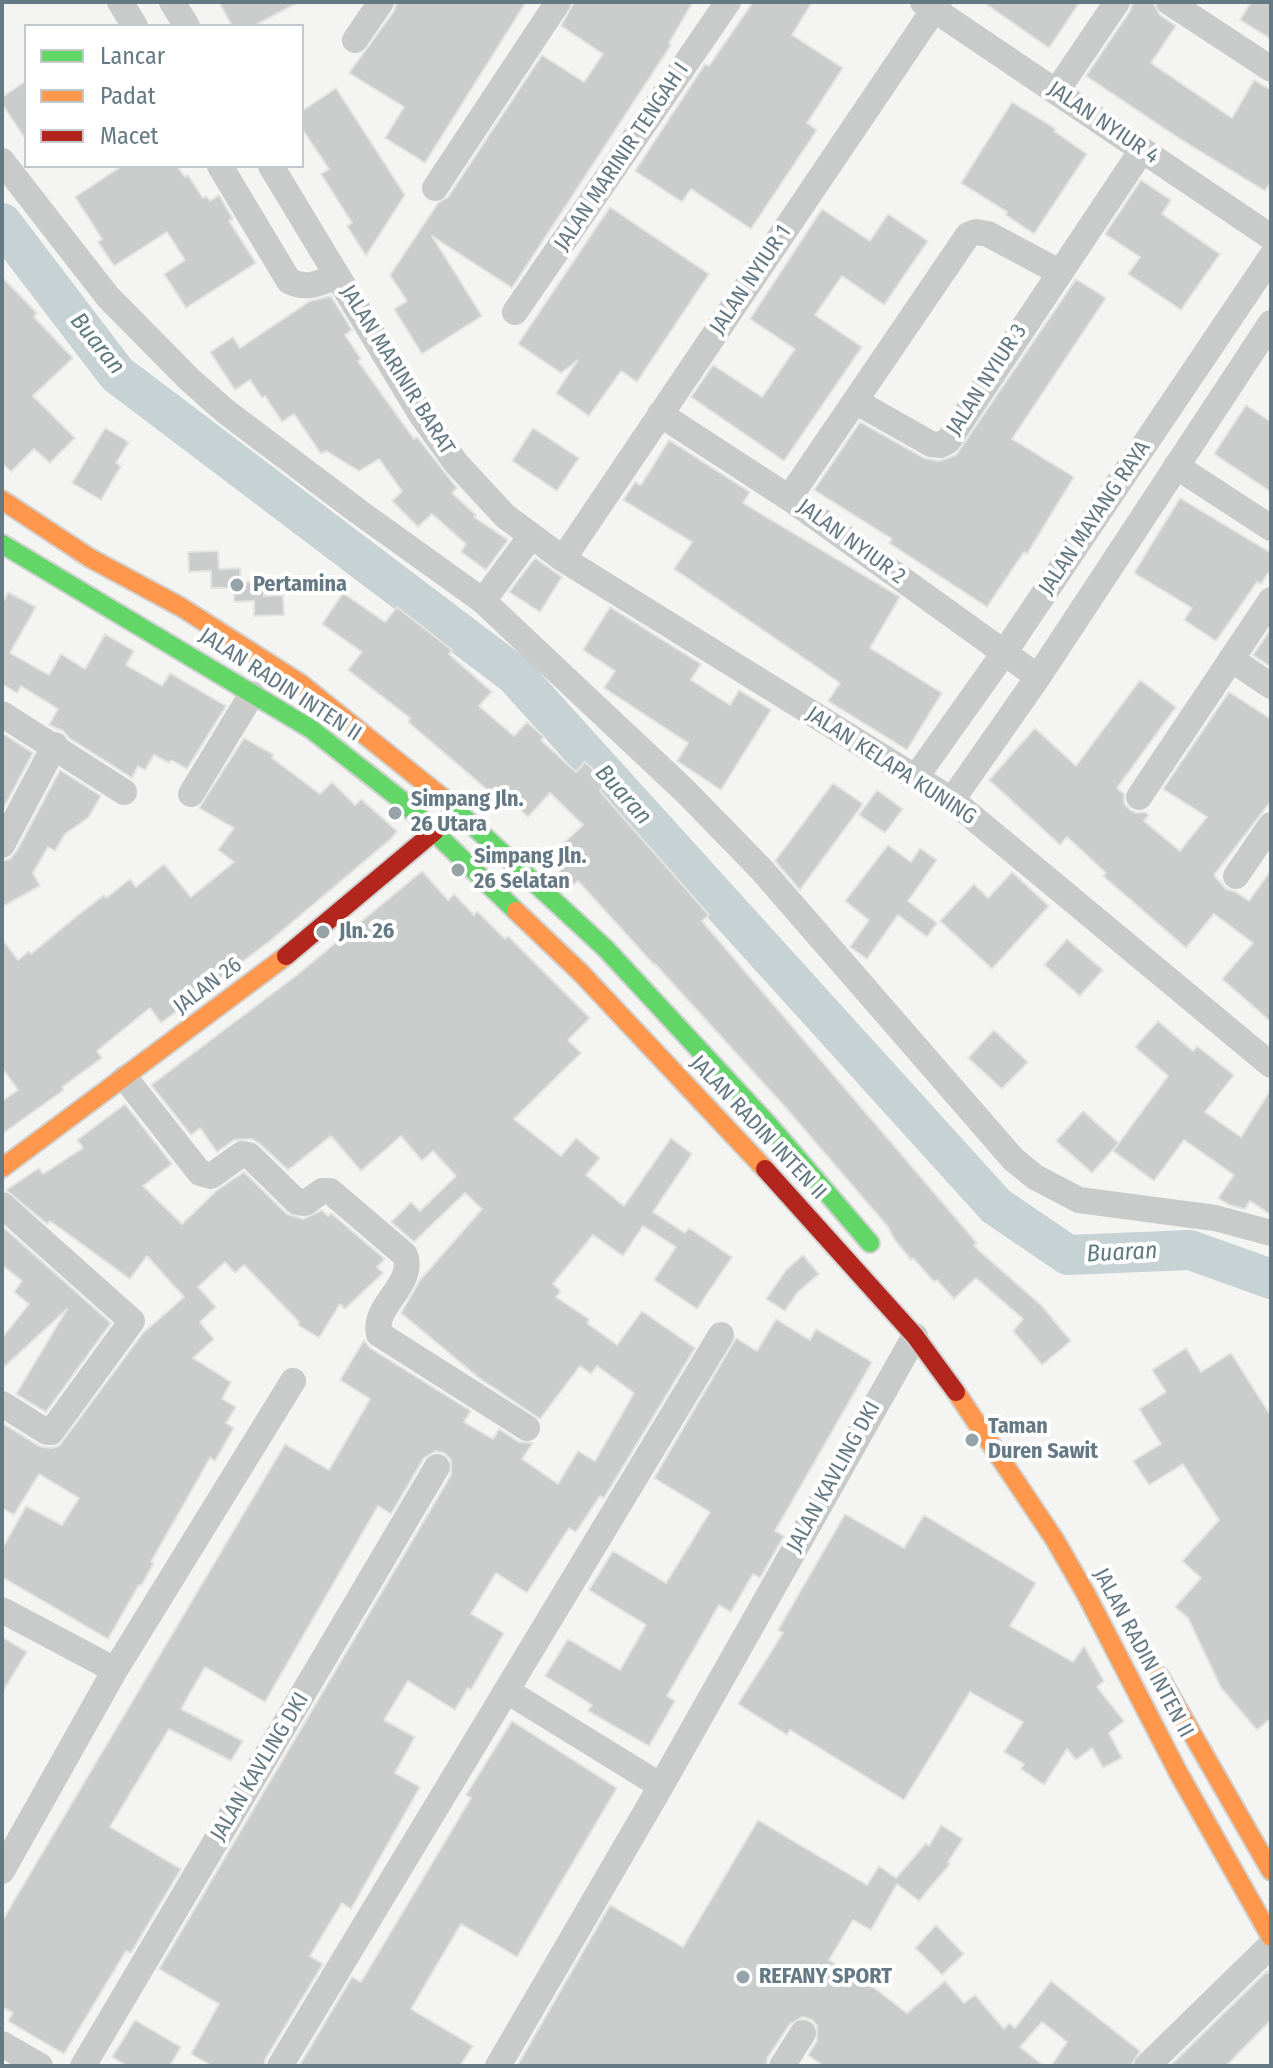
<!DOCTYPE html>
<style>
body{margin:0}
#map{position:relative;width:1273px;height:2068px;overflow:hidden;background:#f4f4f3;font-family:"Fira Sans Condensed",sans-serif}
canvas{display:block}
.frame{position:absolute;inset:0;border:4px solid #647983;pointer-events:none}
.legend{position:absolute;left:24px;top:24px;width:280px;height:144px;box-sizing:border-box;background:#fff;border:2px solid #c1c9cd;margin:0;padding:10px 14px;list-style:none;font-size:24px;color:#647983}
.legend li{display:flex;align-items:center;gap:16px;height:40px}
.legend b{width:40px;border:2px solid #c1c9cd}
</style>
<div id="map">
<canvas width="1273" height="2068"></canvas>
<div class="frame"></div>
<ul class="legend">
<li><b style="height:10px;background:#63d668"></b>Lancar</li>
<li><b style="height:10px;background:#ff974d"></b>Padat</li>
<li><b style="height:10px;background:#b3261e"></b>Macet</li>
</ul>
</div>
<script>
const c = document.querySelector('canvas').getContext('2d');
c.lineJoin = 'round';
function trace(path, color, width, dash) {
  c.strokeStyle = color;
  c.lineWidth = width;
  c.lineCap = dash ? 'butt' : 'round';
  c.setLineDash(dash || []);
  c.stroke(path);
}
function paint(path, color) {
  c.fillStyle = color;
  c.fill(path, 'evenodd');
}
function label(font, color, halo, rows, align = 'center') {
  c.font = font + ' "Fira Sans Condensed",sans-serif';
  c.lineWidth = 8;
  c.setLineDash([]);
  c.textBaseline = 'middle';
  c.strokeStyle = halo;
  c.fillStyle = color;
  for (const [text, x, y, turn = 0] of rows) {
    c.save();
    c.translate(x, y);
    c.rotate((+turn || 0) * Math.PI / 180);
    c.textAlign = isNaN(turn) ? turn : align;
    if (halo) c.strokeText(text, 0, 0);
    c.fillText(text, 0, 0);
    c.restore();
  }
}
trace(new Path2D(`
 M2 223 117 374 515 675 996 1206 1068 1255 1190 1250 1271 1279`), '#c6d2d3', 40);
const building = new Path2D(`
 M219 2H299L254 26H232Z
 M397 2H526L425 163 385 138 404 107 349 73 394 11Z
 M574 2H693L669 43 671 45 512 288 432 236 482 316 422 354 394 309 407 301 390 275 438 203 448 197 542 55 584 82 603 54 561 26Z
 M753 2H812L792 35 843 68 807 123 817 130 751 229 691 189 682 202 635 171 705 64 709 66Z
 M983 2H1080L1049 48Z
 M1133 2H1153L1160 15 1176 26 1151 63 1232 118 1254 80 1271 90V182L1265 191 1180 139 1086 76 1130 11Z
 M1251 2H1271V39L1240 20Z
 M26 81V140L2 104V97Z
 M336 88 405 195 366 256 347 226 352 223 321 174 329 169 302 129V111Z
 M1012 102 1056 129 1054 131 1087 154 1034 234 1006 215 1007 212 961 183Z
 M122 166H177L185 177 188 175 203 198 206 196 210 201 219 195 233 219 229 221 256 263 186 308 164 274 185 260 167 232 114 266 98 242 102 239 75 197Z
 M1141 180 1171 200 1162 214 1220 254 1181 310 1128 274 1140 257 1105 234Z
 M610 207 709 274 637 382 621 371 589 416 556 393 578 360 561 373 518 344Z
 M822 209 870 241 888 214 928 241 884 305 842 276 815 315 862 347 784 461 691 397 713 365 762 397 795 349 750 319Z
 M2 277 37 313 34 317 73 358 33 396 75 438 50 463 34 449 11 472 2 463Z
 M1076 279 1106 298 1012 439 1074 477 1027 554 1024 552 987 607 889 543 892 539 814 490 860 422 924 458 939 461 956 455Z
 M331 296 352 330 345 335 361 359 358 361 414 439 417 437 457 488 452 493 476 515 474 517 508 540 486 570 461 552 466 544 432 514 418 527 392 501 402 491 379 459 359 471 326 451 321 454 294 414 282 422 265 396 262 398 250 380 235 390 210 352 233 337 240 348 310 301Z
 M1246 405 1271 422V492L1214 454Z
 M105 428 129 442 116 463 121 466 101 500 72 483Z
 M533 428 579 458 557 491 512 461Z
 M669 440 750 492 743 503 900 597 870 648 942 693 907 750 828 701 840 683 674 569 692 542 623 500 635 482 641 485Z
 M1180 498 1271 553V569L1261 584 1257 582 1216 641 1184 620 1192 608 1134 573Z
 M218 551 219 569 240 568 241 582H263L264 596 283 595 284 615 254 616V601L234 602V588H211V571L189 572 188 552Z
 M535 558 562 577 540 612 509 592Z
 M8 592 36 607 10 653 49 675 61 654 85 669 105 634 134 651 126 665 162 686 170 673 226 706 187 769 171 760 169 763 154 755 145 770 138 766 132 778 69 738 63 731 49 725 58 709 21 686 17 693 2 684V604Z
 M343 593 385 622 397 607 452 650 449 654 492 692 479 706 514 736 527 722 544 737 541 740 576 772 585 762 608 783 600 791 709 915 702 921 977 1243 974 1246 1042 1306 1071 1341 1042 1365 1013 1331 1023 1319 976 1278 954 1299 937 1280 934 1282 913 1258 911 1260 894 1239 888 1227 786 1108 655 964 654 965 578 881 573 885 546 859 583 825 550 793 528 817 496 787 491 793 408 722 410 718 348 670 362 652 322 624Z
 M610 607 701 664 691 680 730 705 739 690 771 710 721 790 677 761 688 743 604 688 615 671 583 650Z
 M1271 629V667L1253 655Z
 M1140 680 1176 707 1117 788 1124 794V803L1130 810 1137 813 1145 812 1149 815 1144 821 1180 851 1207 817 1163 789 1229 692 1271 719V801L1214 875 1226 889 1236 892 1249 901 1271 870V1022L1222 979 1253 943 1214 914 1186 948 1103 876 1106 873 1067 837 1060 845 989 780 1035 728 1076 766Z
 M2 733 33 753 2 811Z
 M244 738 274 755 272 758 320 794 332 782 355 805 361 799 397 831 392 838 270 941 161 1023 150 1008 97 1051 102 1058 62 1087 64 1090 2 1134V1101L18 1090 2 1068V939L18 960 29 951 31 954 78 915 104 895 106 898 130 879 136 887 164 864 191 897 234 862 218 850 234 828 199 808Z
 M60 770 101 796 88 818 65 834 55 851 48 847 33 873 40 886 2 907V861L10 859 16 852Z
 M833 783 863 804 800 890 775 861Z
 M877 790 903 809 885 833 859 815Z
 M888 845 911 862 920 848 937 860 908 901 937 923 927 937 898 915 867 959 850 947 869 920 845 901Z
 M422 871 448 900 454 894 474 915 477 911 505 939 508 936 590 1018 568 1040 581 1053 514 1119 561 1156 576 1138 600 1158 586 1175 624 1206 671 1138 692 1154 653 1212 685 1233 689 1228 732 1257 697 1309 654 1280 676 1247 643 1226 623 1256 593 1235 553 1284 561 1291 556 1297 589 1319 587 1323 617 1345 642 1311 695 1348 604 1498 600 1496 576 1532 569 1528 527 1593 496 1573 471 1614 504 1633 471 1690 468 1688 455 1710 408 1681 384 1720 415 1737 395 1773 420 1787 351 1909 342 1903 310 1956 323 1964 266 2058 264 2066H212L191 2054 219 2004 159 1969 451 1475V1460L444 1453 436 1451 424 1458 391 1514 378 1506 265 1702 205 1667 181 1709 243 1741 231 1761 169 1729 110 1827 181 1869 131 1953 126 1951 64 2054 8 2021 13 2013 2 2007V1921L285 1444 329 1470 370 1399 340 1380 364 1340 370 1348 471 1411 464 1422 493 1439 499 1429 519 1442 533 1443 522 1459 558 1484 578 1451 595 1461 634 1393 597 1366 591 1374 580 1366 540 1419 479 1378 401 1313 420 1280 482 1209 465 1193 414 1242 391 1222 411 1202 420 1211 456 1176 433 1151 422 1161 401 1136 361 1171 331 1136 288 1170 260 1144 252 1139 234 1140 217 1152 200 1128 191 1135 151 1085 297 975Z
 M1012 872 1049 906 992 969 940 921 974 884 988 898Z
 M1067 939 1103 970 1080 996 1044 965Z
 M1158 1021 1193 1051 1197 1046 1234 1075 1205 1112 1241 1137 1271 1089V1215L1250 1201 1245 1209 1229 1205 1218 1198 1234 1175 1184 1140 1154 1181 1113 1151 1168 1076 1135 1047Z
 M994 1030 1028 1062 1002 1089 968 1058Z
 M125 1104 172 1164 143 1186 182 1224 216 1191 244 1172 287 1214 303 1219 322 1210 328 1216 331 1213 385 1259 377 1267 383 1273 345 1309 340 1304 319 1338 298 1325 299 1322 244 1265 235 1273 225 1262 198 1287 216 1307 200 1322 214 1339 193 1358 231 1382 222 1399 236 1407 226 1423 234 1428 215 1461 210 1458 151 1562 154 1563 141 1586 139 1585 108 1639 2 1577V1549L26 1506 62 1525 79 1498 39 1474 14 1515 2 1508V1423L39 1446 51 1448 59 1446 143 1333 184 1297 147 1256 130 1279 50 1221 47 1224 6 1190 39 1168 43 1174 83 1148 77 1140Z
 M1083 1111 1119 1143 1092 1173 1056 1141Z
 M2 1226 111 1323 46 1412 16 1394 67 1309 2 1369V1338L29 1304 14 1292 22 1281 2 1265Z
 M803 1255 819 1274 797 1293 785 1311 766 1299 786 1270Z
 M776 1319 810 1340 816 1329 872 1362 775 1531 784 1536 760 1578 753 1574 731 1612 719 1605 667 1696 675 1701 649 1746 588 1711 592 1705 545 1676 568 1639 620 1670 646 1625 589 1590 613 1551 666 1583 710 1512 654 1478 736 1338 757 1351Z
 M1186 1348 1201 1372 1231 1353 1271 1416V1718L1257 1730 1221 1688 1188 1618 1175 1607 1201 1578 1182 1561 1219 1520 1183 1464 1149 1485 1133 1461 1161 1444 1139 1409 1166 1392 1152 1370Z
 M845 1514 904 1548 924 1515 1036 1583 1010 1626 1073 1662 1084 1646 1104 1681 1097 1687 1124 1721 1109 1733 1122 1758 1103 1768 1092 1748 1076 1760 1067 1749 1044 1785 1021 1769 1024 1764 1004 1752 1023 1722 970 1692 904 1800 790 1730 787 1735 738 1704 783 1633 778 1630Z
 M2 1637 27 1652 2 1693Z
 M512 1721 617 1788 517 1957 461 1924 411 2009 473 2046 460 2066H299L352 1977 361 1982 471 1798 466 1795Z
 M758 1820 867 1885 879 1866 896 1878 926 1843 929 1846 941 1825 963 1839 948 1862 950 1864 919 1901 897 1884 871 1930 853 1920 829 1960 858 1979 860 1977 907 2013 945 1981 964 2003 975 1995 1004 2029 1009 2023 1015 2028 1051 1981 1140 2051 1131 2066H1051L1067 2042 1042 2022 1020 2047 1044 2066H823L808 2055 817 2041V2026L812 2020 803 2017 790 2024 768 2057 766 2066H517L610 1905 683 1947Z
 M936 1925 964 1954 942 1975 915 1948Z
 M1267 1971 1271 1976V2020L1226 2066H1170Z
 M135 2020 181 2047 170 2066H127L112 2057Z`);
paint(building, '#cbcdcd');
trace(building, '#e4e4e2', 2);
const fast = new Path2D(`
 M2 544 311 729 400 799 516 911
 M442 797 606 949 768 1124 870 1243`);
const slow = new Path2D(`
 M2 500 90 558 181 607 300 683 442 797
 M516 911 581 973 765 1169
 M2 1168 286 956
 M956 1392 1055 1540 1086 1594 1179 1774 1271 1937
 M1159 1676 1271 1871`);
const jam = new Path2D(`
 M286 956 435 831
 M765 1169 915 1336 956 1392`);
trace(fast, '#d0d2d2', 22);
trace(slow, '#d0d2d2', 22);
trace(jam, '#d0d2d2', 22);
trace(new Path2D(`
 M120 2 135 26
 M172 2 187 26
 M923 2 1271 237
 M1169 2 1271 69
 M355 40 381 2
 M1056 92 1117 2
 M2 161 108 297 189 379 225 411 359 512 483 601 685 791 761 869 1013 1159 1035 1177 1079 1200 1215 1218 1271 1233
 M220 166 289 281C307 290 320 283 337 276
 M271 166 422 416 456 463 505 516 563 559 952 800 1271 1065
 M435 188 558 2
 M515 312 728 2
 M855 401 931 444 940 445 948 441 1142 150
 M660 414 789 498 1038 677
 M1176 466 1271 528
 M789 498 968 235 976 232 988 234 1059 272
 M563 559 939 2
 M483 601 531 536
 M1231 659 1271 686
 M2 714 124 792
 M916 777 1004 653 1271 257
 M191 794 252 694
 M1139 797 1271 600
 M952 800 1038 677 1271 323
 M2 845 55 745
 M1236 876 1271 825
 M125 1078 200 1173 211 1176 242 1154 249 1155 297 1202 305 1203 322 1191H330L405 1255C416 1284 372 1306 379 1334L527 1428
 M2 1205 132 1321 51 1432H47L2 1404
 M2 1610 115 1670
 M507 1691 661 1786
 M2 1871 115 1670 293 1381
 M2 2044 40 2066
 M83 2066 437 1467
 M280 2066 721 1335
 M498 2066 661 1786 915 1336
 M782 2066 803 2033
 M1147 2066 1271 1945`), '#c9caca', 26);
trace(fast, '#63d668', 18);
trace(slow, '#ff974d', 18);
trace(jam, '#b3261e', 18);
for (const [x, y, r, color] of [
 [237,585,8,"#96a4aa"],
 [395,813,8,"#96a4aa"],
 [458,870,8,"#96a4aa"],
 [323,932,8,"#96a4aa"],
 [972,1440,8,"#96a4aa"],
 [743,1977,8,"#96a4aa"]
]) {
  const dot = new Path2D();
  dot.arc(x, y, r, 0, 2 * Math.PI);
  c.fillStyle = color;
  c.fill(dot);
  trace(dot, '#fff', 3);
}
label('22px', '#647983', '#fff', [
 ["JALAN NYIUR 4",1103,123,34],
 ["JALAN MARINIR TENGAH I",622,157,-56],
 ["JALAN NYIUR 1",751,280,-56],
 ["JALAN MARINIR BARAT",397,370,58],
 ["JALAN NYIUR 3",987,380,-57],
 ["JALAN MAYANG RAYA",1095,518,-56],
 ["JALAN NYIUR 2",851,542,36],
 ["JALAN RADIN INTEN II",280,685,33],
 ["JALAN KELAPA KUNING",891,766,33],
 ["JALAN 26",208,986,-37],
 ["JALAN RADIN INTEN II",758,1128,47],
 ["JALAN KAVLING DKI",834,1477,-61],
 ["JALAN RADIN INTEN II",1143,1653,62],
 ["JALAN KAVLING DKI",260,1767,-59]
]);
label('bold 22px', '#647983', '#fff', [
 ["Pertamina",253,585],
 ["Simpang Jln.",411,800],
 ["26 Utara",411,825],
 ["Simpang Jln.",474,857],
 ["26 Selatan",474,882],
 ["Jln. 26",339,932],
 ["Taman",988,1427],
 ["Duren Sawit",988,1452],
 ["REFANY SPORT",759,1977]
], 'left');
label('italic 24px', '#5f7b80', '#fff', [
 ["Buaran",97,344,51],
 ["Buaran",623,795,48],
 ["Buaran",1122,1253,-3]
]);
</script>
